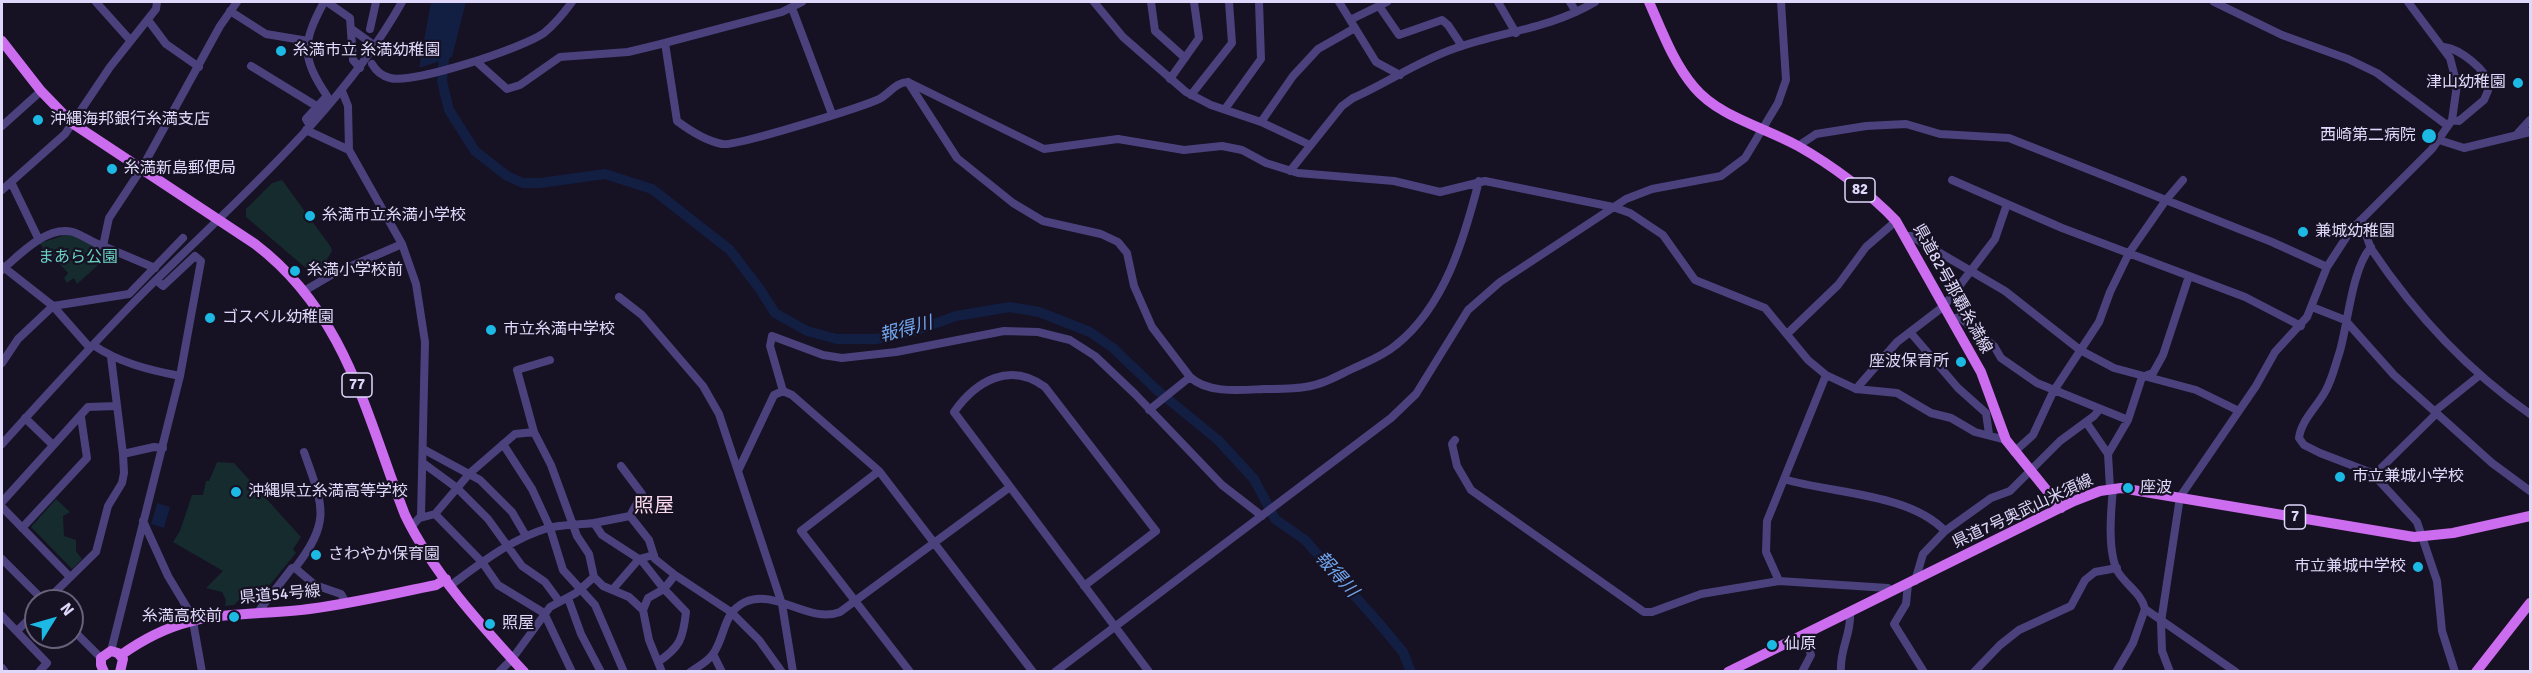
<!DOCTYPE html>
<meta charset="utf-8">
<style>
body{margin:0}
#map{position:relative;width:2532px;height:673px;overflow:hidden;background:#161123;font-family:Signika,sans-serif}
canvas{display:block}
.frame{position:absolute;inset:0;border:3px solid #e0d8fa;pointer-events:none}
.north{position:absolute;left:24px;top:589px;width:60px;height:60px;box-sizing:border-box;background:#161123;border:2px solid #676179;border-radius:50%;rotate:53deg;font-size:16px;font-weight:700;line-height:24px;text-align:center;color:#e0d8fa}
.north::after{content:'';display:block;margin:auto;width:21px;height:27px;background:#1bb9e4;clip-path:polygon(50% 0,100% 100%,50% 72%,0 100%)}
</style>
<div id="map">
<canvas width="2532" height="673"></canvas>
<div class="frame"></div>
<div class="north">N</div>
</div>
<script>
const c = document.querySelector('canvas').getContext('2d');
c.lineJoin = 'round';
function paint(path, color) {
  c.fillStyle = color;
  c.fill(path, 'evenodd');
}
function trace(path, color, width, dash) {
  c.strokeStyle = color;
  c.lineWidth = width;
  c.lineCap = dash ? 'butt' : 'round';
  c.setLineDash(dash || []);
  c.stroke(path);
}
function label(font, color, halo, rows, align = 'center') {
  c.font = font + ' Signika,"Noto Sans JP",sans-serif';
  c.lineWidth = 4.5;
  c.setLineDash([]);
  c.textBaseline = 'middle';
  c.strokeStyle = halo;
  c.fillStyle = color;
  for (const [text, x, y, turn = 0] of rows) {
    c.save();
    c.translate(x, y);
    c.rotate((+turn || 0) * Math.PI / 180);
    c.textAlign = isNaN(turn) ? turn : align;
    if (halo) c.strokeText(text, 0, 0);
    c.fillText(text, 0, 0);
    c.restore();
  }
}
paint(new Path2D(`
 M282 180 331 247 332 251C325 262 322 272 307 269L246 217V209L272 183Z
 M65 235C80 235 100 242 106 258L77 284 74 278 67 283 64 278 68 273 54 258 46 261 39 253 43 248 40 243Z
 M217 462 234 463 301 537 293 549 296 553 255 603 244 595 234 605 225 606 226 600 222 592 206 588 223 571 173 542 180 531 192 495H203L206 481H209Z
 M56 499 70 512 63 516 64 536 76 540V551L82 559 72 569 31 527Z`), '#152b2d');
paint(new Path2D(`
 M431 2H466L452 57 419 68Z
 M157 503 170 507 164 528 151 524Z`), '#121e42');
trace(new Path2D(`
 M445 49 442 81 449 110 475 151 507 176 523 183H540L605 174 652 189 730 250 759 288 775 313 807 331 837 339H876L917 330 956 316 1010 307 1039 312 1090 332 1113 348 1158 391 1218 440 1254 479 1275 519 1305 540 1378 622 1403 652 1411 672`), '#121e42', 10);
trace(new Path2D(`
 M96 2 130 40
 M327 2 350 18 353 60 360 68
 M1094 2 1123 37 1186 92 1211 105 1261 122 1310 145
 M1151 2 1155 31 1185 58
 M1339 2 1376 62 1400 75
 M1498 2 1516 33
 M1570 2 1576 12
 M2214 2 2282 35 2348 59 2377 73 2448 126
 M1379 6 1399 35 1442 20 1448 25 1462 46
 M792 8 832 114
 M230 11 266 34 308 41
 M148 20 166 44 199 67
 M1350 20 1387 2
 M370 29 376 2
 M353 30 375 46
 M665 43 677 121C689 130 707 141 722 144 735 147 858 108 877 100 888 96 895 82 908 82L1044 149 1118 139 1184 150 1222 146 1242 150 1266 163 1298 173 1394 181 1440 192 1485 181 1613 207 1630 213 1663 235 1695 280 1765 308 1808 360 1826 375 1856 389 1897 393 1931 413 1951 418 1975 432 2006 440
 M2444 47C2460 49 2486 69 2490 86L2484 100 2459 121 2452 120
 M478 63 507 89 520 85 560 57 628 52 657 45 782 12 802 2
 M372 64C376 71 382 76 390 78 414 84 523 48 544 33 555 24 564 13 572 2
 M251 66 318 107
 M1170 79 1199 38 1194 2
 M908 82 957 158 1013 203 1043 221 1101 234 1118 242 1127 253 1134 286 1152 327 1190 377C1208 394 1242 390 1264 389 1278 389 1292 389 1305 387 1322 385 1337 376 1352 369 1367 362 1383 356 1396 345 1445 306 1464 239 1479 181
 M342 91 348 106 349 150 402 244 416 284 425 342 421 516 411 527
 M1191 95 1232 43 1229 2
 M1225 109 1261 59 1259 2
 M1261 122 1293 76 1318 49 1355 28
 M2 126 41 91
 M310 126 306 119 327 96C301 57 302 43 324 2
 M306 130 349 150
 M2518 133 2530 120
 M2439 140 2464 148 2530 132
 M1798 146 1816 134 1866 126 1906 124 1940 134 2009 138 2272 242 2327 267
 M1290 171 1342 106 1353 98C1387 83 1420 60 1456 48 1504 31 1549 29 1595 2
 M1952 180 2062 228 2245 297 2301 326
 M11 182 39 240
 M2 190 65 134 110 67 156 9 157 2
 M2361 220C2365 229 2367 241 2372 250 2415 314 2467 370 2530 414
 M1906 236H1911L2005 291 2080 350 2114 368 2196 390 2239 411
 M2371 247C2351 270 2348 326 2339 354 2335 366 2332 379 2326 390 2318 406 2301 420 2299 438L2304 445 2320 453 2372 473 2417 522 2437 581 2442 631 2455 672
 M2 266 53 306 90 348
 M155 268 103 246 109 218 142 168 220 26 237 2
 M2 270C19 255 47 225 73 232 83 235 92 243 103 246
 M304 291 333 274 402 244
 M619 297 642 315 703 386 719 414 782 604 793 672
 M2312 307 2345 320 2394 375 2492 463 2530 491
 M1952 319 1959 317 1994 346 2001 358 2037 383 2128 420
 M1910 332 1958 388 1986 413 1989 434
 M1787 334 1838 285 1866 247 1896 221
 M93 345C120 363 149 370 180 376
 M550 360 517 370 534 432 551 465 577 536 589 554 594 577
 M2 363 18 339 53 306 129 294 183 238
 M2142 377 2153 373 2163 355 2189 276
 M1856 389 1897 342 1944 306 1995 239 2007 204
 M783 391 770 346 772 336 823 355 842 358 896 352 1004 331 1038 332 1070 340 1095 356 1135 394 1222 485 1262 516
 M1149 410 1190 377
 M2435 411 2480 375
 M25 418 53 445
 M2086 422 2108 454 2110 488
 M1455 440 1452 444 1457 466 1471 490 1644 612H1652L1701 594 1779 581 1888 588 1890 592
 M2 444C52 389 102 333 155 281 242 195 342 109 402 2
 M503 444 532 489 550 528 563 570 595 605 624 672
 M423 449 480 480 512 512 526 536
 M2014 452 2033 435 2053 392 2099 322 2110 292 2129 253 2166 200 2183 180
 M123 454 154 447 163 448
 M2108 454 2128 420 2142 377
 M423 463 457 488 488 519 522 566 545 582 559 601
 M621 466 642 494 630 516
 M738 471 774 395 783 391 792 395 879 471 1033 672
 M879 471 801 531 910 672
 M2374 475 2437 413
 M1784 479C1833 494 1909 493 1945 531
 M2113 488C2111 510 2107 552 2118 572 2126 585 2142 594 2145 609L2236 672
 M2 502 88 407 116 406
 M2 507 70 577
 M435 514 470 473 515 434 534 432
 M420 518 435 514 482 562 498 585 544 613 572 672
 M143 521 168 576 192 616 202 672
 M594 523 630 516 649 540 655 559 675 575
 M22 528 87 458 81 417
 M2 559 44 601
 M295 568C333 520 322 504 304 452
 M1779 581 1766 552 1767 521 1826 375
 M1915 581 1923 554 1945 531 1991 498 2010 491 2060 441 2094 416 2099 410
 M1908 584 1906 604 1894 624 1924 672
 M451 585C481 563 511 539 548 528 562 524 579 525 594 523L602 535 642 561 664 589 675 575 731 612 759 640 782 672
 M1084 586 1156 531 1045 387C1010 361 976 381 954 412L1149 672
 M613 589 639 559 654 555
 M568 598 581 634 601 672
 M46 601 96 552 108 506 122 483 124 473 123 454 111 357
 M643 610 648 598 664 589 686 612C683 639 680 647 658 662
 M258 612 292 568H295L315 585 341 594 346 603
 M2 616 47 663 39 672
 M72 629 101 658
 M17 631 36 612
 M111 651 180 376 201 261 195 256 163 286 156 280
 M713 654 722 672
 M2 668 5 672
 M499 672 512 659 550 607 576 593 594 577 603 586 629 597 643 610 649 640 662 672
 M690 672C701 665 712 659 717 647 726 629 725 612 745 602 775 588 809 624 840 612L1010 487
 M1055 672 1391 418 1416 394 1468 310 1500 282 1626 199 1652 189 1721 176 1745 158 1778 103 1786 80 1781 2
 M1802 672 1811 655 1804 634
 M1841 672C1839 650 1852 633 1850 612
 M1974 672 2000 645 2019 630 2071 606 2085 580 2095 572 2117 568
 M2116 672 2133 643 2145 609
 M2170 672 2162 651 2161 622 2180 497 2256 386 2275 352 2307 317 2327 267 2351 230 2432 149 2452 120 2457 85 2450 58 2408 2`), '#4b427d', 8);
trace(new Path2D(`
 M1649 2C1662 31 1673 62 1694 87 1719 117 1764 127 1798 146 1830 164 1871 194 1896 221L1981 372 2006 440 2061 508
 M2 41 41 91 72 123 255 244C346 313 366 415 405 515 433 573 481 625 524 672
 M121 655C185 609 228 617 301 610 346 605 391 594 436 585L446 579
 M104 672 101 665V658L111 651 118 653 123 659 120 672
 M1728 672 2074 501 2100 491 2121 488 2414 537 2453 533 2530 516
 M2476 672 2530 603`), '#cc6cee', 10);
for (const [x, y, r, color] of [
 [281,51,6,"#1bb9e4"],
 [2518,83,6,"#1bb9e4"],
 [38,120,6,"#1bb9e4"],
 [2429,136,8,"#1bb9e4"],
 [112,169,6,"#1bb9e4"],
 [310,216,6,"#1bb9e4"],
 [2303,232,6,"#1bb9e4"],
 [295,271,6,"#1bb9e4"],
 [210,318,6,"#1bb9e4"],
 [491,330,6,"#1bb9e4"],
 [1961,362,6,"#1bb9e4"],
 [2340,477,6,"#1bb9e4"],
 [2128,488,6,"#1bb9e4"],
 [236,492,6,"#1bb9e4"],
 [316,555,6,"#1bb9e4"],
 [2418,567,6,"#1bb9e4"],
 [234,617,6,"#1bb9e4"],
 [490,624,6,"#1bb9e4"],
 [1772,645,6,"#1bb9e4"]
]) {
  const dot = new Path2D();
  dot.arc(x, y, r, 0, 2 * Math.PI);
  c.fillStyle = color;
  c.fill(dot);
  trace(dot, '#161123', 2);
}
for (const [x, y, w] of [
 [1860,190,30],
 [357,385,30],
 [2295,517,21]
]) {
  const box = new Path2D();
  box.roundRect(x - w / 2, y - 12, w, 24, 4.5);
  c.fillStyle = '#161123';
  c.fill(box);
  trace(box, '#e0d8fa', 1.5);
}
label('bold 15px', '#e0d8fa', null, [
 ["82",1860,190],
 ["77",357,385],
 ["7",2295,517]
]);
label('16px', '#e0d8fa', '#161123', [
 ["糸満市立 糸満幼稚園",293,51],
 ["津山幼稚園",2506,83,"right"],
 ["沖縄海邦銀行糸満支店",50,120],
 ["西崎第二病院",2416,136,"right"],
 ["糸満新島郵便局",124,169],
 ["糸満市立糸満小学校",322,216],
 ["兼城幼稚園",2315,232],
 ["糸満小学校前",307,271],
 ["ゴスペル幼稚園",222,318],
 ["市立糸満中学校",503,330],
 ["座波保育所",1949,362,"right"],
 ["市立兼城小学校",2352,477],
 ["座波",2140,488],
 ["沖縄県立糸満高等学校",248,492],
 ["さわやか保育園",328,555],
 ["市立兼城中学校",2406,567,"right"],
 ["糸満高校前",222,617,"right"],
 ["照屋",502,624],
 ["仙原",1784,645]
], 'left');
label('16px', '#6cd2c4', '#161123', [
 ["まあら公園",78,258]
]);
label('16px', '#e0d8fa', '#161123', [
 ["県道82号那覇糸満線",1952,289,61],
 ["県道7号奥武山米須線",2023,512,-25],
 ["県道54号線",280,595,-5]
]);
label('italic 18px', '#72a7ee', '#161123', [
 ["報得川",906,330,-15],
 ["報得川",1336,575,48]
]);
label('20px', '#fbdaeb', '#161123', [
 ["照屋",654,507]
]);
</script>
